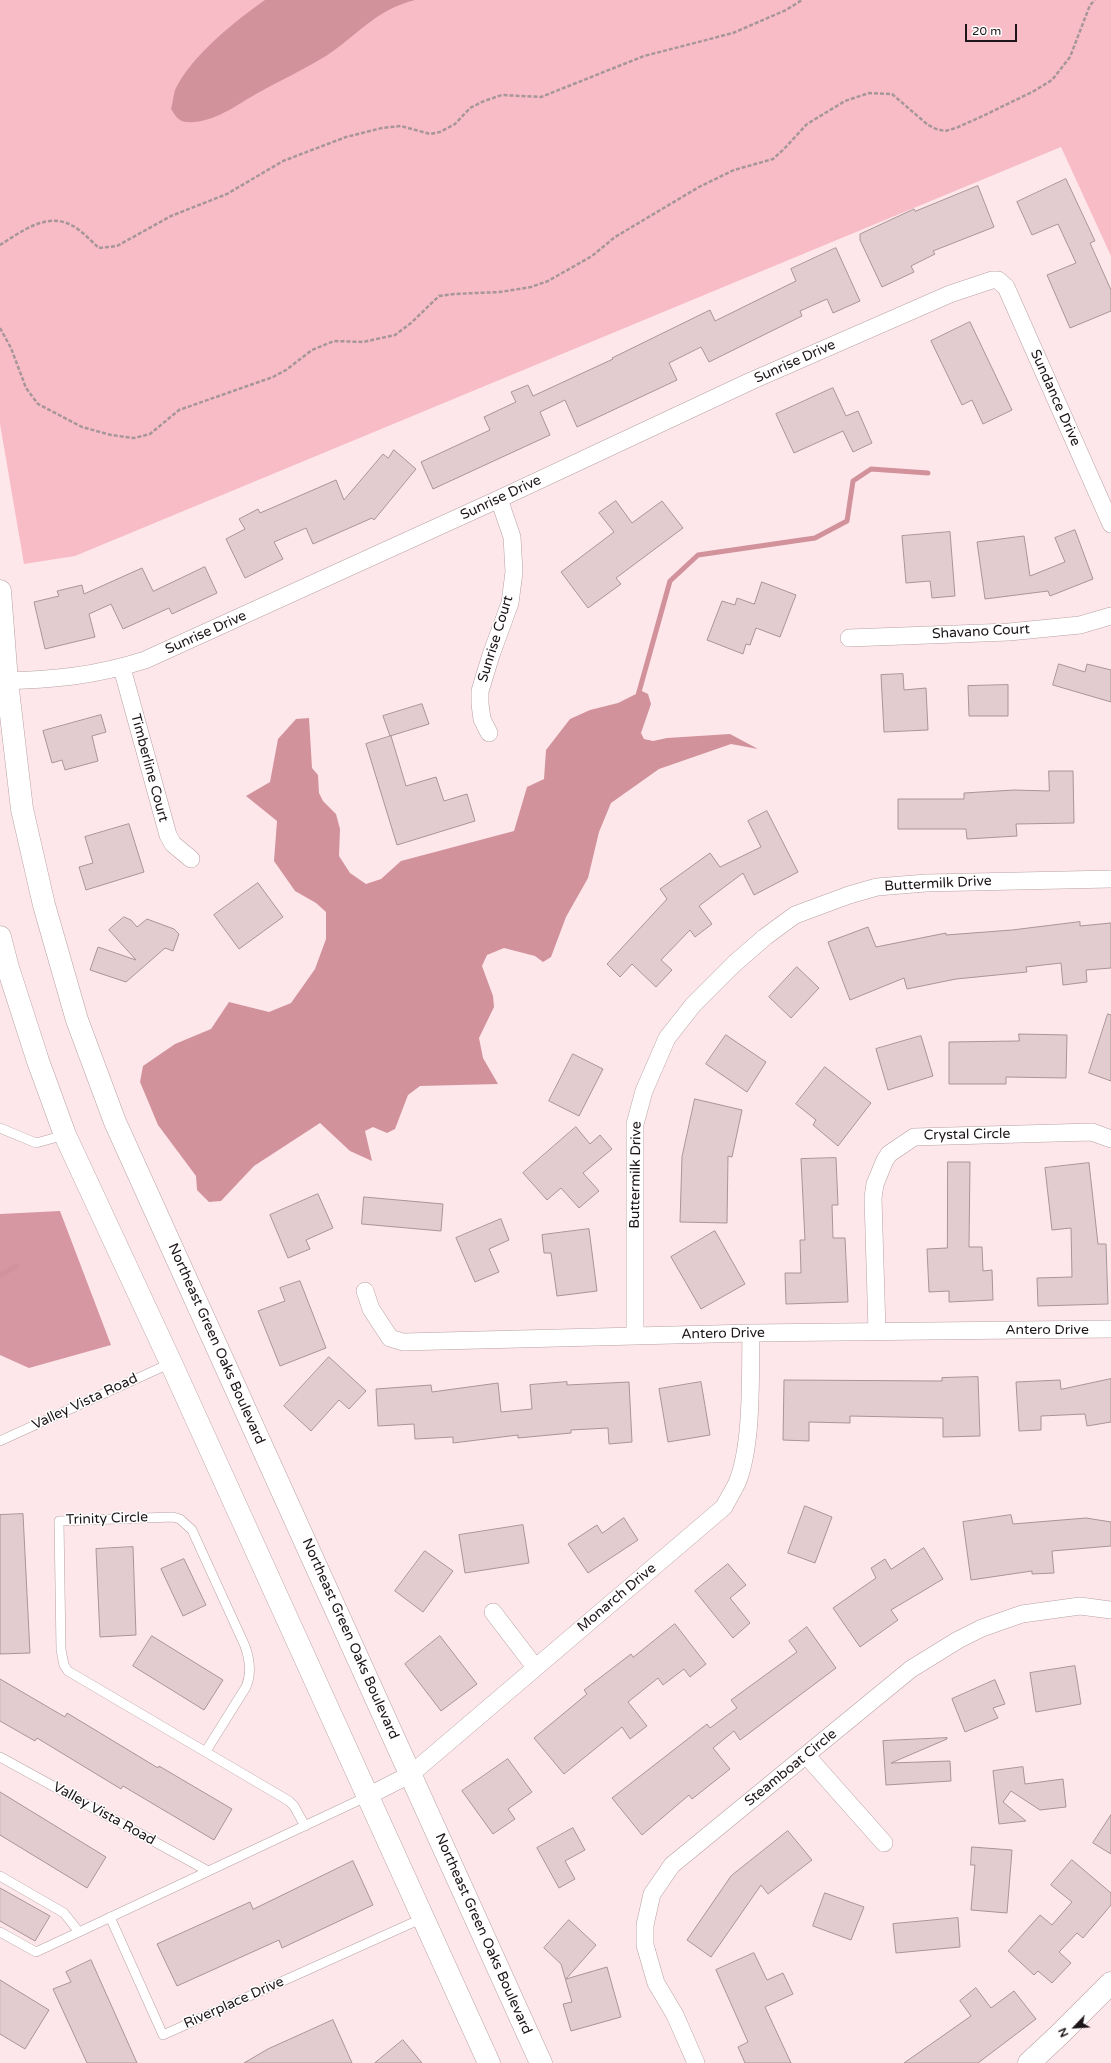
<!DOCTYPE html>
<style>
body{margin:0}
#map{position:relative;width:1111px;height:2063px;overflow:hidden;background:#fee7ea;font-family:"Varela Round",sans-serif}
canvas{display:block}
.north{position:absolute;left:1055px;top:2007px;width:40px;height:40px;-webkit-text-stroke:3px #fff;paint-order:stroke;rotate:245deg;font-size:11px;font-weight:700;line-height:16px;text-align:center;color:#1d1517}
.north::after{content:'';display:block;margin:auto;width:14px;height:18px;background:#1d1517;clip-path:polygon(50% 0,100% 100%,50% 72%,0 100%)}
.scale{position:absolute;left:965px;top:24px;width:52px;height:18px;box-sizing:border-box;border:2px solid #1d1517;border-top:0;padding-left:5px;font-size:12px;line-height:14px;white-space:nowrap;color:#1d1517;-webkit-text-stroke:3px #fff;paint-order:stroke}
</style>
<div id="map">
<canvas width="1111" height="2063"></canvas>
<div class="north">N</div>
<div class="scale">20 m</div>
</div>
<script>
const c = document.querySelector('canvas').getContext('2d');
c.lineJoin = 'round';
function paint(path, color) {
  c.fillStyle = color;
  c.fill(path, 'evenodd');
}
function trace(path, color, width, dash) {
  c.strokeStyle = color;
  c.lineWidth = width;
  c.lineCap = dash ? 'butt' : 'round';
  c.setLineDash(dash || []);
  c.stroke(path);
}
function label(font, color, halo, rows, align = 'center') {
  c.font = font + ' "Varela Round",sans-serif';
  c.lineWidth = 3;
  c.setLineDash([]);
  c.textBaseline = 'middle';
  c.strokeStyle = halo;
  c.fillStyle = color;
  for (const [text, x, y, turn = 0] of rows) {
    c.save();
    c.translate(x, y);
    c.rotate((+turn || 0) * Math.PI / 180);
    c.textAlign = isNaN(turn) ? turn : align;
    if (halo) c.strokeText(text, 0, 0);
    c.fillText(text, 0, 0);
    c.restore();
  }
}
paint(new Path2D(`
 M0 0H1111V256L1061 147 75 556 24 564 0 424Z`), '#f8bcc6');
paint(new Path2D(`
 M60 1211 111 1345 29 1368 0 1355V1214Z`), '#d697a2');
paint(new Path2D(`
 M265 0H415C375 10 358 35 326 56 303 70 279 81 256 94 235 106 212 124 186 122 178 121 175 115 171 109 173 103 173 96 175 90 191 56 234 22 265 0Z
 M642 691 648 694 651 704 641 733 644 739 653 741 667 738 730 734 758 749 731 744 659 769 611 803 599 832 588 878 566 917 551 957 543 962 535 956 504 948 487 955 482 966 493 996 494 1007 479 1038 483 1058 498 1084 420 1086 408 1095 395 1129 387 1133 373 1127 365 1131 372 1161 350 1151 320 1123 254 1166 221 1201 209 1202 197 1190 196 1176 158 1125 140 1082 143 1066 175 1044 211 1029 229 1002 269 1012 291 1003 315 969 326 939V912L316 903 295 891 274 861 277 821 246 796 270 782 278 739 296 719 309 718 312 768 318 775 319 793 323 801 336 814 340 829 339 856 350 873 366 884 381 879 401 861 514 831 527 787 544 779 546 750 570 719 590 710 618 703Z`), '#d1929c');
trace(new Path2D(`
 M637 699 670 581 698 555 815 538 847 521 853 481 871 469 928 473
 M0 1275 17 1266`), '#d1929c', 5);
const building = new Path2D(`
 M1066 179 1095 241 1090 243 1111 290V311L1070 328 1047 275 1076 263 1058 224 1032 235 1017 202Z
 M978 186 994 227 933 251 935 254 911 266 914 272 882 287 860 240V234L914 209 915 211Z
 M836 248 860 301 833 313 827 299 800 311 802 316 709 362 701 347 669 363 677 380 577 427 565 400 540 412 550 435 433 489 421 462 490 430 484 417 516 402 511 392 528 385 533 396 613 359 612 358 710 310 715 321 796 281 791 269Z
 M970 322 1012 410 983 424 972 400 962 405 931 341Z
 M833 388 846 416 858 411 872 443 853 452 843 431 794 453 776 414Z
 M394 450 416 469 374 520 372 518 313 544 306 528 274 542 283 559 245 578 226 539 245 529 239 519 258 509 260 513 336 480 344 500 383 454 388 458Z
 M616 501 632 523 662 501 683 528 616 578 621 584 588 608 561 572 614 532 599 513Z
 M1075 530 1093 579 1050 596 1048 591 985 599 977 542 1024 536 1030 576 1065 562 1055 538Z
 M950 532 955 596 932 598 930 581 906 583 902 536Z
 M205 567 217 593 172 614 169 608 123 629 111 604 89 614 95 637 45 649 34 602 59 596 57 591 82 585 84 594 142 568 153 591Z
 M762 582 796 595 780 637 756 628 750 645 746 644 743 654 707 640 722 601 735 605 737 598 754 604Z
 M1059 664 1085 672 1087 664 1111 670V702L1053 685Z
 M903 674 904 690 926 688 928 730 884 732 881 675Z
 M1008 685V716H969L968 686Z
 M422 704 429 724 390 736 383 716Z
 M101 715 106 732 92 736 98 761 65 770 62 760 52 763 43 731Z
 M391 736 406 786 436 777 444 801 467 794 475 821 397 845 366 744Z
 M1049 771H1073L1074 823 1016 824 1017 836 967 839 966 829H898V799H964V793L1014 790 1049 791Z
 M767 811 798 872 754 895 743 873 699 906 712 924 695 937 690 930 661 960 672 970 656 987 632 964 620 977 607 964 667 899 660 889 710 853 720 867 761 847 748 821Z
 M129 824 144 872 86 890 79 867 93 863 85 837Z
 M258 883 283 917 239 949 214 915Z
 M124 917 131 920 137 927 147 919 174 929 179 934 173 951 165 948 126 982 90 970 98 947 136 960 109 930Z
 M1080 922V926L1111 923V968L1086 970 1087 982 1063 985 1061 963 1026 967 1027 972 956 979 907 989 904 978 850 1000 828 942 868 927 876 947 946 933V935L1012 930Z
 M797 967 819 988 791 1018 769 997Z
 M1108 1014 1111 1015V1081L1089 1073Z
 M1019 1034 1067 1035 1066 1078 1006 1077V1084H949V1042L1019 1041Z
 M726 1035 766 1062 747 1092 706 1064Z
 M921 1036 933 1076 888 1090 876 1049Z
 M573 1054 603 1069 579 1116 549 1101Z
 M825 1067 871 1103 838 1146 813 1125 816 1120 796 1104Z
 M695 1099 742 1110 732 1157 728 1156 727 1223 680 1222 682 1157Z
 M576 1127 590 1144 600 1135 612 1149 583 1173 599 1191 579 1208 561 1188 547 1200 523 1173Z
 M836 1158 838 1205H832L833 1238H845L848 1302 786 1304 785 1273H801L800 1240H805L801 1159Z
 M948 1162H970L969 1247H982L983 1271 992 1270 993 1300 949 1302V1291L929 1292 927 1249 947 1248Z
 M1089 1163 1098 1244H1106L1108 1304 1038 1306 1037 1278 1072 1277 1071 1228 1052 1230 1045 1168Z
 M318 1194 333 1228 306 1240 310 1249 288 1258 270 1215Z
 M364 1197 443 1204 441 1231 362 1224Z
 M501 1219 509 1240 489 1249 499 1272 475 1282 456 1238Z
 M589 1229 597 1291 557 1296 551 1253H544L542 1235Z
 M715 1231 745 1284 701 1309 671 1257Z
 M300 1281 326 1348 280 1366 258 1311 285 1301 280 1288Z
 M329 1357 366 1391 349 1409 339 1400 311 1431 284 1406Z
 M978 1377 980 1436 943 1437V1418L850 1416V1423L809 1422V1441L783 1440 784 1380 942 1381V1378Z
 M1111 1379V1422L1087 1426 1085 1414 1041 1416V1430L1019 1431 1016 1382 1060 1380 1061 1389Z
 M567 1382V1385L629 1382 632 1442 609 1444 608 1428 571 1430V1433L518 1438V1435L453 1443V1437L415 1439 414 1424 378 1426 376 1389 431 1385 432 1392 498 1383 501 1412 532 1409 530 1385Z
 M701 1382 710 1435 668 1442 659 1389Z
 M805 1506 832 1517 815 1563 788 1553Z
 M23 1514 30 1653 0 1654V1515Z
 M1011 1515 1013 1524 1086 1518 1111 1522V1546L1052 1551 1054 1573 1032 1574V1571L971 1580 963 1522Z
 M624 1518 638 1540 588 1573 568 1544 597 1525 602 1533Z
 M523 1525 529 1563 465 1573 459 1535Z
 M133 1547 136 1635 100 1637 96 1549Z
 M924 1548 943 1579 891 1610 898 1620 860 1647 833 1608 876 1578 871 1568 885 1559 891 1569Z
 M425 1551 453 1571 423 1612 395 1591Z
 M184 1559 206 1605 183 1616 161 1569Z
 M728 1564 746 1585 730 1598 750 1623 733 1638 695 1591Z
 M675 1624 706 1664 690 1677 684 1669 663 1685 658 1678 628 1702 647 1726 630 1739 622 1727 564 1774 534 1738 587 1694 584 1690 631 1654 633 1657Z
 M807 1627 836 1668 740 1740 734 1731 713 1748 730 1769 692 1799 689 1795 642 1835 612 1798 707 1724 710 1728 737 1708 731 1700 797 1652 789 1641Z
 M152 1636 223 1680 204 1710 133 1666Z
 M440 1636 477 1684 441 1711 405 1664Z
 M1075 1666 1081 1704 1036 1712 1030 1673Z
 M0 1679 65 1717 67 1713 158 1768 159 1766 232 1809 214 1840 123 1786 121 1789 37 1738 35 1741 0 1721Z
 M995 1680 1005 1704 993 1708 998 1718 965 1732 952 1699Z
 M947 1738V1739L891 1763 950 1761 951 1781 886 1785 883 1741Z
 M508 1759 532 1792 508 1809 515 1819 493 1834 462 1791Z
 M1023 1767 1025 1784 1063 1779 1066 1807 1040 1810 1011 1791 1003 1802 1026 1821 999 1824 993 1771Z
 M0 1792 106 1857 87 1888 0 1835Z
 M1111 1815V1854L1093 1843Z
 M573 1828 585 1850 565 1861 575 1879 559 1888 537 1848Z
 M788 1831 812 1860 768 1894 761 1885 711 1957 687 1940 731 1876Z
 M972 1847 1012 1850 1007 1913 971 1910 975 1865H971Z
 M1072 1860 1111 1893V1905L1083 1938 1077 1933 1059 1952 1071 1963 1052 1983 1038 1971 1034 1975 1008 1951 1040 1915 1052 1925 1072 1902 1051 1885Z
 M353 1861 373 1905 282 1948 279 1940 177 1986 157 1944 250 1902 253 1909Z
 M0 1888 50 1916 35 1941 0 1921Z
 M825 1893 864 1907 851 1940 813 1926Z
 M958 1918 960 1947 896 1953 893 1924Z
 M569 1920 596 1945 566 1979 607 1967 621 2017 571 2031 563 2004 572 2002 561 1964 544 1948Z
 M754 1953 767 1980 783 1973 793 1994 765 2007 791 2063H745L738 2047 748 2042 716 1970Z
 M91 1960 137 2063H87L53 1989 71 1982 66 1972Z
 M0 1980 49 2010 25 2049 0 2034Z
 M976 1988 991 2008 1014 1991 1036 2019 978 2063H904L971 2016 960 2001Z
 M333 2020 352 2063H244L268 2049Z
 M403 2040 422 2063H375Z`);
paint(building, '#e2cccf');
trace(building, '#a99497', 1);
const lane = new Path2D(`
 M0 1128 36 1143 65 1135
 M0 1441 171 1363
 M206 1751 246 1687C252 1673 250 1660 245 1646L192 1530 180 1519 173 1517 59 1521 61 1650 64 1665 68 1671 289 1801 294 1806 305 1826
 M0 1757 208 1871
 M0 1876 64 1913 79 1932 368 1796
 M110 1917 163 2035 423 1918
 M0 1932 36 1952 79 1932`);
const street = new Path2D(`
 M849 638 1009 632 1080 625 1111 616
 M122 668 168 835 173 844 191 859
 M0 681C52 680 95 676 145 660L499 499 751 381 950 294 992 280H998L1006 287 1111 524
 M489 733 482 719 480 704V691L491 655 510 603 514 572 512 537 499 499
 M365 1291 371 1309 390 1338 403 1342 751 1333 1111 1329
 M877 1331 873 1198 875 1184 885 1160 889 1154 914 1137 1092 1132 1111 1139
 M635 1336V1124L644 1091 667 1038 693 1005 734 964 765 937 795 915 849 895 877 887 926 883 1111 879
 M493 1612 535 1667
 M806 1755 884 1843
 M368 1796 411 1774 724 1507C728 1499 733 1491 737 1483 753 1444 750 1376 751 1333
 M696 2063 675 2015 656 1983 645 1945V1925L652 1894 672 1865 911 1669 958 1640 982 1628 1022 1614 1080 1606 1111 1610`);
const secondary = new Path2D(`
 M0 591 7 681 22 809 44 905 77 1020 115 1122 541 2063
 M0 937 8 968 38 1061 65 1135 171 1363 489 2063
 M1029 2063 1059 2035 1111 1983`);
trace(lane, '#b7a1a4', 10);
trace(street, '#b7a1a4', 18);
trace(secondary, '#b7a1a4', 23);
trace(new Path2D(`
 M0 245C21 232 47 211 73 226 82 231 91 241 99 248L117 246 171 216 227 194 283 161 346 137 382 128 401 126 430 134 440 132 455 124 470 108 484 101 502 95 541 97 644 56 733 33 786 10 802 0
 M0 328 11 348 26 388 38 404 82 427 111 435 134 438 150 434 179 410 273 377 286 370 312 350 334 341 363 342 395 335 411 323 439 296 454 294 500 292 531 287 548 281 592 256 615 237 699 187 734 170 773 159 784 149 807 124 845 101 869 93 892 94 928 125 936 129 945 131 956 128 985 115 1034 91 1052 80 1070 57 1090 5 1095 0`), '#a79699', 2.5, [4, 2]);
trace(lane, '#fff', 9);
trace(street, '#fff', 17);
trace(secondary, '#fff', 22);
label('14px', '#1d1517', '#fff', [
 ["Sunrise Drive",795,362,-24],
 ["Sundance Drive",1055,398,66],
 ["Sunrise Drive",501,498,-25],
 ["Shavano Court",981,632,-3],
 ["Sunrise Drive",206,633,-24],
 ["Sunrise Court",496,639,-73],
 ["Timberline Court",149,768,75],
 ["Buttermilk Drive",938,884,-3],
 ["Crystal Circle",967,1135,-1],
 ["Buttermilk Drive",636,1175,-89],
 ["Antero Drive",1047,1330],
 ["Antero Drive",723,1334,-1],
 ["Northeast Green Oaks Boulevard",216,1344,66],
 ["Valley Vista Road",85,1402,-25],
 ["Trinity Circle",107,1519,-2],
 ["Monarch Drive",617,1598,-40],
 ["Northeast Green Oaks Boulevard",350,1639,66],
 ["Steamboat Circle",791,1768,-39],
 ["Valley Vista Road",104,1814,29],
 ["Northeast Green Oaks Boulevard",483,1934,66],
 ["Riverplace Drive",234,2003,-24]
]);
</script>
